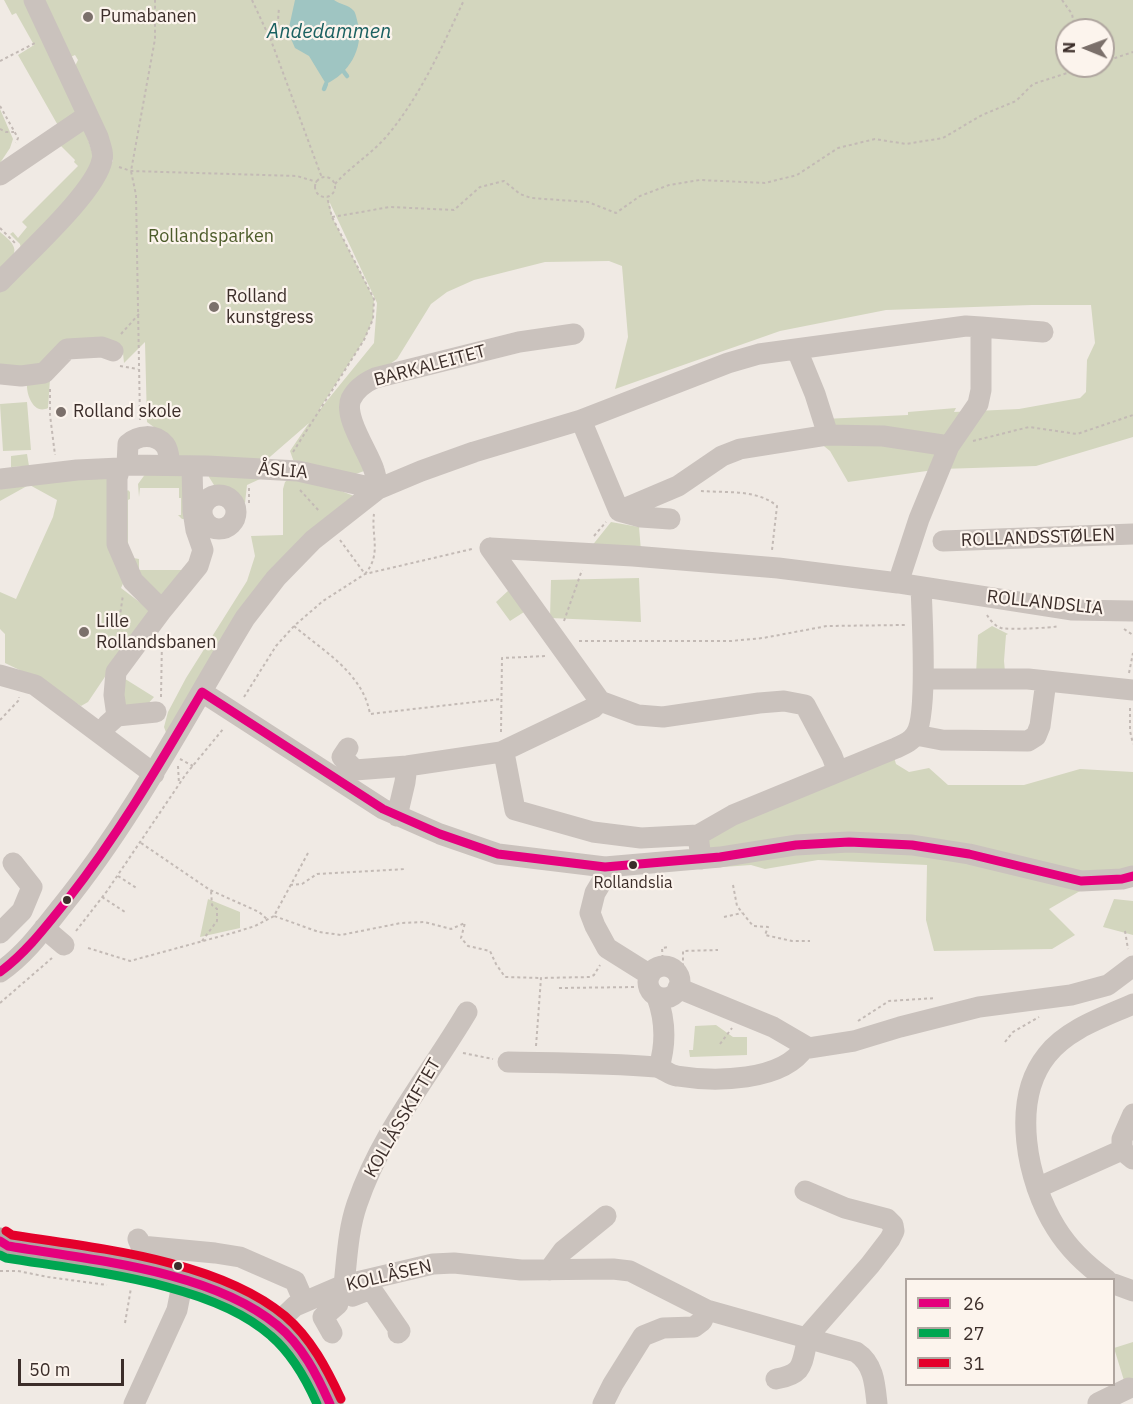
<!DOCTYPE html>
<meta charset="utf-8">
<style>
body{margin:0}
#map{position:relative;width:1133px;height:1404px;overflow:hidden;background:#f0eae4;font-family:"IBM Plex Sans",sans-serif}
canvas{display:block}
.legend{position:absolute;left:905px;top:1278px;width:210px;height:108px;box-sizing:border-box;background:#fcf4ed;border:2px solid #afa59f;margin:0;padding:8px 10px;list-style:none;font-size:18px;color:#3c2e2a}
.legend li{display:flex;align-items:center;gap:12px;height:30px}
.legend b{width:30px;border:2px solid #afa59f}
.north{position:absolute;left:1055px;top:18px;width:60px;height:60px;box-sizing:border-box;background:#fcf4ed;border:2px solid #afa59f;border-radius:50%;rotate:271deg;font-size:16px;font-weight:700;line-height:24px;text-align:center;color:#3c2e2a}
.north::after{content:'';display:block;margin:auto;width:21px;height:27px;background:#7b706b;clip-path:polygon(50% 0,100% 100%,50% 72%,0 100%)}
.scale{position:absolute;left:18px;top:1359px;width:106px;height:27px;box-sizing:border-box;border:3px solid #3c2e2a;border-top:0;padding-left:8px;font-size:18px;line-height:21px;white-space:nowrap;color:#3c2e2a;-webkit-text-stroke:4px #fcf4ed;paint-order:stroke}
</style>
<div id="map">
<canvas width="1133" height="1404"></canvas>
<ul class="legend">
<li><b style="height:8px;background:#e5007d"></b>26</li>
<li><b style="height:8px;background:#00a651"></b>27</li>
<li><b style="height:8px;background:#e4002b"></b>31</li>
</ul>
<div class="north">N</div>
<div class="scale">50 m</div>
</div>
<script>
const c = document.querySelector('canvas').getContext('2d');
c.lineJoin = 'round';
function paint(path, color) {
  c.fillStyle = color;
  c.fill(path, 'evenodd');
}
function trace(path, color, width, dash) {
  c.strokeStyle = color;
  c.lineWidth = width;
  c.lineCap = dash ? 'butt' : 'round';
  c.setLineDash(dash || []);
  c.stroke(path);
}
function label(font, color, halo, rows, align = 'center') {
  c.font = font + ' "IBM Plex Sans",sans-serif';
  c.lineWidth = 4.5;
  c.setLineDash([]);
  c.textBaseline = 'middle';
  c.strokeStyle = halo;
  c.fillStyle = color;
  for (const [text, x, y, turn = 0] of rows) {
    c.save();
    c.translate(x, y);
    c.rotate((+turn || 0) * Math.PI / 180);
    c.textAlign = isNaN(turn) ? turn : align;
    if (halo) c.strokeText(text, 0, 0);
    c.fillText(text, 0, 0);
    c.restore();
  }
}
paint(new Path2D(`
 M4 0H31L83 111 60 129 18 55 34 45 16 13 12 15Z
 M36 0H1133V437L1036 466 941 469 848 482 830 451 814 438 824 419 908 415V412L956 408 954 412 1019 409 1080 398 1086 392 1087 360 1095 343 1091 305H1032L886 310 780 331 615 389 628 337 622 266 609 261 545 262 474 280 447 292 431 304 397 359 343 397 367 470 353 475 295 465 290 451 309 423 256 469 170 465 166 436 147 422 145 342 124 363 123 353 98 343 43 371 0 373V288L100 171 113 161 73 70 78 60 75 55 66 59ZM1067 30H1103V66H1067ZM329 201 377 303 374 343 317 413 364 340 373 319 374 299 332 217Z
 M0 109 13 139 10 148 0 163Z
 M83 123 96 165 22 255 20 244 10 234 13 232 18 238 27 227 22 222 78 166 74 162 75 160 57 142Z
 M0 232C23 250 15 254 0 273Z
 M50 379 48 408C34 415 26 395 27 383Z
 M27 402 31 450 3 451 0 404Z
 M27 454 29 466 11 467V456Z
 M100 471 112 481 126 577 121 588 150 610 88 702 81 706 30 675 5 663V634L0 629V592L16 599 53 517 57 500 26 483Z
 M184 471 186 519H182L178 515H181V498H179V488H140L139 497 138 484 146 473Z
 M209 472 260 479 247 485 245 503 231 492 214 485 209 477Z
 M295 473 354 496 304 536 168 738 164 727 168 712 186 678 247 581 255 556 251 536 283 535V489L285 482Z
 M27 486 0 501V488Z
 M128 490 130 492V499L128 500V557L139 559V570H188L165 604 128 565 125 493Z
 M611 522 639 527 641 551 591 547Z
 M639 578 641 622 550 618 551 580Z
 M509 590 524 612 510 621 496 602Z
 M992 626 1008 634 1006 635 1004 661 1005 672 976 675 978 635Z
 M122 677 154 697 147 705 119 706Z
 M893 754 896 764 909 772 929 768 948 785H1024L1080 769 1133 772V867L1092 884 1049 909 1075 935 1052 949 934 951 926 920 927 865 818 860 765 869 751 865 668 871 709 836Z
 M208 899 240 912V928L200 937Z
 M1114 899 1133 901V935L1103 927Z
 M716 1025 733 1037H747V1055L690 1057 689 1050H693L695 1026Z
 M1133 1342V1387H1126L1114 1348Z`), '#d3d6be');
paint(new Path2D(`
 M295 0H334C340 5 348 4 354 11 356 14 357 20 358 24 364 49 348 74 326 84L309 56 295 48 288 32Z`), '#9fc5c2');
trace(new Path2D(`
 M344 72 347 76
 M324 89 326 84`), '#9fc5c2', 4.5);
trace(new Path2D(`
 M252 0 272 43 322 178
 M1062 0 1072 14 1075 30
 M271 40 277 35 279 7
 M0 61 35 43
 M1103 62 1133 52
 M0 106 18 138 16 143
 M0 129 6 132H14
 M119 167 131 171 297 176 317 182
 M315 187a10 10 0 1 1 20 0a10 10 0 1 1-20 0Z
 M335 184C350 167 370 155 386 137 420 97 442 47 464 0
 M332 217 390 207 454 210 480 187 504 181 520 194 531 198 588 202 616 213 640 196 669 185 700 180 765 183 797 175 838 148 875 139 906 144 943 138 982 115 1016 101 1033 84 1089 66
 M0 228 15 243
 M121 334 139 314
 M120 366 138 369
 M50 389V415L55 455
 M140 420 136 195 131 171 155 39V0
 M973 441 1029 427 1077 434 1133 415
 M293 452 364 340 373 319 374 299 332 217 327 197
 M300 490 320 512
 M701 491C726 493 757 489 777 506L772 550
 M249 503V486
 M594 536 606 522
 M340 540 365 574C382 554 371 536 374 514
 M987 615C990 620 995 626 1001 628 1006 630 1052 628 1059 626
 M564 621 582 570
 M294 626C323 651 363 673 370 714L501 699
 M1124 629 1133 635
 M579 641H731L763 638 827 626 905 625
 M116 642 123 595
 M1129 673 1133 653
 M161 697 162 640
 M244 697 276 646 294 626 323 601 365 574 472 549
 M1130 708V731L1133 744
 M0 720 19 700V697
 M501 732 502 658 547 656
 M180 759 193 766
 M178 766 179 784
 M141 843 210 890 259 912 268 920
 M308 853 274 916 319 932 341 935 401 923 424 922 451 929 465 923 461 938 468 946 490 951 496 964 505 977 541 978
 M118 876 138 889
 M290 885 302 884 317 874 406 869
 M733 885 737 906 753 926 768 927 765 935 792 941H810
 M102 897 125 912
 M724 917 742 913
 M76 931 107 891 186 774 224 728
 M1125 931 1128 949
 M202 941 217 921V909L212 905 211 891
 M88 948 130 961 236 932 255 926 274 916
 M663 964 662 948 669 947
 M681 972 683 968V951L718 950
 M559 988 636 987
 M0 1003 52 958
 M858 1021 889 1001 936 998
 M1005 1042 1013 1032 1039 1017
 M720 1044 732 1028
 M536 1046 541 978 590 977 594 975 600 965
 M463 1053 493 1059
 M0 1271H18L48 1277 107 1285
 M125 1323 131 1288`), '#c3bab5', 2, [3, 3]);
trace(new Path2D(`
 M0 175 87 116
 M0 282C24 256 96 192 102 160 104 154 100 144 98 137L34 0
 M981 327 1043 332
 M797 350 815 394 828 435 883 436 949 446
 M0 374 21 376 44 373 67 349 102 347 113 351
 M581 420 619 511 678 486 722 456 740 449 828 435
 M127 465 128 444C138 435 155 433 165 445 169 450 169 459 170 465
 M0 479 77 470 120 468 127 465 207 466 298 471 378 489 421 471 474 452 581 420 728 363 759 354 966 326 981 327V390L978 404 949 446 919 519 898 583
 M202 512a17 17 0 1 1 34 0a17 17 0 1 1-34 0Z
 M619 511 641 517 670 519
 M943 541 1133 534
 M490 548 633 556 778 568 898 583 1071 610 1133 611
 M490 548 600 701 638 715 663 717 759 703 784 701 805 705 832 756 838 772
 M162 610 198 566 203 550 196 530 193 511 192 466
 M0 675 35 685 154 774
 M924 679H1028L1133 690
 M202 692 383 809 440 834 498 854 605 867 720 857 796 845 849 842 912 845 969 854 1081 881 1122 879 1133 876
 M117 716 114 695 116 672 162 610 133 581 117 544V478L120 468
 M107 725 117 716 156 712
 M916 735 942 740 1028 741 1036 736 1040 726 1046 681
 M348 748 342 757 355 770 407 766 501 752 593 708 600 701
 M501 752 505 758 515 810 593 832 641 838 698 835
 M397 816 405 782 407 766
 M701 859 698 835 733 815 896 748C902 745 911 742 915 735 928 719 922 613 921 587
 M605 867 604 878 595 893 590 913 595 926 607 948 650 975
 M44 928 64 945
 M0 933 22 911 32 887 13 863
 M648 982a16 16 0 1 1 32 0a16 16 0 1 1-32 0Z
 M0 972C25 955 43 930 62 906 134 817 186 715 245 618L276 578 313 540 378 489C377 483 376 476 374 470 369 453 343 417 351 399 356 389 366 382 375 378L519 342 574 334
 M678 988 773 1027 809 1048 854 1041 900 1027 979 1007 1071 995 1108 985 1133 966
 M657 997C665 1019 666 1044 659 1067
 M508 1062C558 1063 607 1063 656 1067 663 1068 669 1075 677 1076 714 1082 783 1082 805 1047
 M1122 1150V1139L1133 1114
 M1037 1188 1122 1150 1133 1159
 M805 1191 845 1208 887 1219 893 1225 894 1231 890 1239 870 1265 806 1338
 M138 1239 141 1246 215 1253 240 1257 295 1281 304 1302
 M549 1270 563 1251 606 1216
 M1107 1280C1087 1266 1069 1249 1056 1228 1027 1182 1010 1101 1047 1055 1067 1029 1104 1017 1133 1004
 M1114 1284 1133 1291
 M329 1292 338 1304 323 1317 332 1333
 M276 1324 295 1306 344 1285 433 1264 454 1263 521 1270 613 1269 630 1271 707 1310 856 1352C874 1364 875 1384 877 1404
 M398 1333 400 1331 371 1289 353 1296 344 1285C347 1258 348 1230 357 1204 381 1133 429 1076 467 1012
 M776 1379C805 1374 801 1364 808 1338
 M1098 1403 1129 1388
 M134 1404 177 1310 183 1280
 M603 1404 613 1384 643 1336 663 1328 694 1327 702 1321 707 1310`), '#cac2bd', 21);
trace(new Path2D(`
 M0 1241 8 1246C83 1259 220 1274 277 1325 302 1347 317 1374 330 1404`), '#afa6a2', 27);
trace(new Path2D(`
 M0 972C27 952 47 925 68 899 119 834 160 763 202 692L383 809 440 834 498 854 605 867 720 857 796 845 849 842 912 845 969 854 1081 881 1122 879 1133 876
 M0 1241 8 1246C91 1260 210 1270 277 1325 302 1345 317 1375 330 1404`), '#e5007d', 9);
trace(new Path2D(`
 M0 1255 6 1258C85 1271 211 1282 271 1336 292 1354 306 1379 317 1404`), '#00a651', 9);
trace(new Path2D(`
 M6 1231 12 1235C97 1248 218 1260 285 1316 311 1338 327 1369 341 1399`), '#e4002b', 9);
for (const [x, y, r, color] of [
 [88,17,6,"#7b706b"],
 [214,307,6,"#7b706b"],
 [61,412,6,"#7b706b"],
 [84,632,6,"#7b706b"],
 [633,865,5,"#3c2e2a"],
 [67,900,5,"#3c2e2a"],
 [178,1266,5,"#3c2e2a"]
]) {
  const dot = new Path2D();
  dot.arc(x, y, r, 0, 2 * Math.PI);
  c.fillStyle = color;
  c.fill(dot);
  trace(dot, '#fcf4ed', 2);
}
label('16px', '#3c2e2a', '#fcf4ed', [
 ["Rollandslia",633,883]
]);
label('18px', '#3c2e2a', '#fcf4ed', [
 ["Pumabanen",100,17],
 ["Rolland",226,297],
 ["kunstgress",226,318],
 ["Rolland skole",73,412],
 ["Lille",96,622],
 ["Rollandsbanen",96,643]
], 'left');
label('18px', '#4d5c2b', '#fcf4ed', [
 ["Rollandsparken",211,237]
]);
label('18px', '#3c2e2a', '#fcf4ed', [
 ["BARKALEITET",430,366,-15],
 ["ÅSLIA",283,471,5],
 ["ROLLANDSSTØLEN",1038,538,-2],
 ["ROLLANDSLIA",1045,603,6],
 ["KOLLÅSSKIFTET",403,1118,-60],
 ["KOLLÅSEN",389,1276,-13]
]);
label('italic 20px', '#1b6161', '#fcf4ed', [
 ["Andedammen",329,32]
]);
</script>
